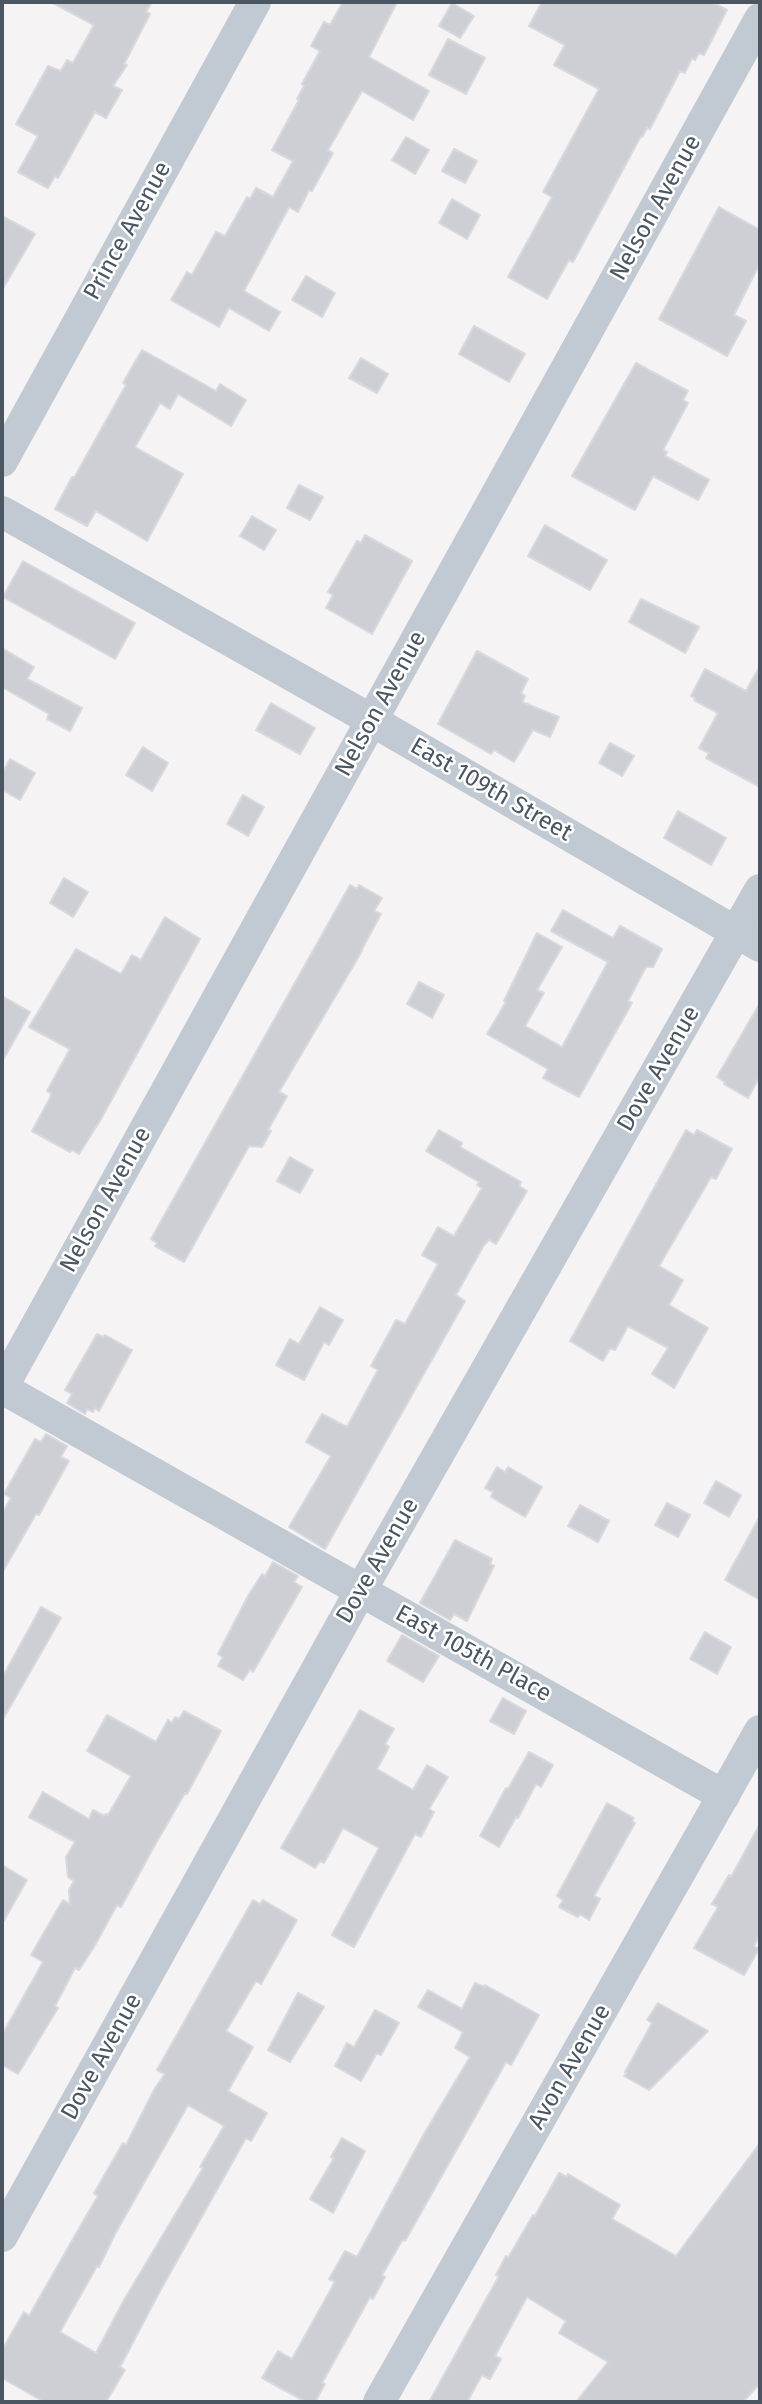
<!DOCTYPE html>
<style>
body{margin:0}
#map{position:relative;width:762px;height:2404px;overflow:hidden;background:#f5f3f3;font-family:"Fira Sans",sans-serif}
canvas{display:block}
.frame{position:absolute;inset:0;border:4px solid #4a5661;pointer-events:none}
</style>
<div id="map">
<canvas width="762" height="2404"></canvas>
<div class="frame"></div>
</div>
<script>
const c = document.querySelector('canvas').getContext('2d');
c.lineJoin = 'round';
function paint(path, color) {
  c.fillStyle = color;
  c.fill(path, 'evenodd');
}
function trace(path, color, width, dash) {
  c.strokeStyle = color;
  c.lineWidth = width;
  c.lineCap = dash ? 'butt' : 'round';
  c.setLineDash(dash || []);
  c.stroke(path);
}
function label(font, color, halo, rows, align = 'center') {
  c.font = font + ' "Fira Sans",sans-serif';
  c.lineWidth = 5;
  c.setLineDash([]);
  c.textBaseline = 'middle';
  c.strokeStyle = halo;
  c.fillStyle = color;
  for (const [text, x, y, turn = 0] of rows) {
    c.save();
    c.translate(x, y);
    c.rotate((+turn || 0) * Math.PI / 180);
    c.textAlign = isNaN(turn) ? turn : align;
    if (halo) c.strokeText(text, 0, 0);
    c.fillText(text, 0, 0);
    c.restore();
  }
}
const building = new Path2D(`
 M51 2H152L146 12 150 14 124 64 127 65 113 86 122 90 106 118 95 112 58 178 55 176 48 188 18 172 38 136 16 124 48 66 61 71 67 60 73 63 94 25Z
 M343 2H397L369 57 429 91 413 120 362 91 328 150 333 153 312 191 309 190 298 212 289 207 244 291 280 312 269 331 229 308 219 327 171 300 187 272 192 275 216 232 225 236 247 197 250 199 256 188 273 197 293 161 272 150 299 100 297 99 304 86 302 84 320 51 311 46 324 22 330 25Z
 M542 2H712L727 10 704 55 699 53 695 60 692 58 685 73 680 71 650 129 647 128 642 137 641 136 573 262 569 260 547 299 508 277 552 197 543 192 599 89 554 65 565 45 529 26Z
 M452 3 474 16 460 38 439 26Z
 M448 39 485 58 466 94 429 75Z
 M406 137 429 150 415 174 392 160Z
 M454 149 477 161 465 183 442 171Z
 M452 199 480 215 467 239 439 223Z
 M719 207 760 230V263L734 315 746 321 727 356 659 319Z
 M2 216 35 234 2 290Z
 M306 276 335 293 322 317 292 300Z
 M474 326 525 354 509 382 459 354Z
 M142 350 216 391 220 384 246 400 231 426 178 394 170 409 160 403 135 447 183 474 147 541 96 511 87 526 55 509 72 477 74 478 126 385 123 383Z
 M361 358 388 374 377 393 349 378Z
 M636 363 688 391 683 400 688 403 663 450 667 452 665 456 709 480 698 500 653 476 635 510 572 476Z
 M299 485 323 497 310 520 287 508Z
 M252 516 276 530 264 550 240 536Z
 M545 525 607 560 590 590 528 556Z
 M365 535 412 561 372 634 326 608 333 595 328 592 357 541 361 543Z
 M23 561 135 623 115 659 3 597Z
 M641 599 699 627 685 653 629 622Z
 M2 648 34 667 27 679 82 708 70 731 47 719 49 714 2 687Z
 M477 651 528 679 521 693 525 696 522 702 559 717 550 737 533 730 514 762 494 750 491 754 438 724Z
 M760 666V787L706 758 709 753 699 748 718 713 694 700 695 698 691 696 705 669 746 691Z
 M271 703 315 728 300 754 256 730Z
 M610 743 634 756 622 776 599 763Z
 M143 747 168 763 152 791 126 775Z
 M10 759 35 773 20 800 2 790V774Z
 M243 795 264 807 248 836 227 824Z
 M678 811 726 838 711 865 664 838Z
 M64 878 88 892 73 917 50 903Z
 M350 885 357 889 359 885 382 898 374 911 381 914 361 951H362L279 1092 287 1096 268 1130 271 1131 262 1147 249 1146 184 1262 155 1246 157 1243 151 1239Z
 M563 910 613 938 620 926 662 949 653 967H646L628 1001 632 1003 579 1097 543 1078 548 1069 487 1034 506 1002 504 1001 537 933 562 947 537 990 544 993 525 1026 562 1047 608 962 551 931Z
 M165 917 200 939 101 1119 79 1154 72 1150 70 1152 32 1131 50 1098 51 1093 47 1091 70 1049 29 1027 76 949 121 974 132 955 141 960Z
 M419 982 444 995 432 1018 407 1004Z
 M2 996 30 1012 2 1062Z
 M760 1003V1076L748 1098 724 1084 725 1082 717 1077Z
 M439 1130 462 1143 460 1147 521 1182 519 1186 527 1191 496 1244 489 1240 484 1245 456 1295 465 1301 325 1549 289 1527 331 1456 306 1442 322 1414 347 1427 378 1370 371 1366 396 1320 405 1324 438 1264 422 1255 438 1227 454 1236 482 1188 477 1185 479 1182 426 1151Z
 M686 1130 694 1135 697 1130 732 1149 716 1179 711 1177 659 1266 683 1280 669 1305 708 1328 674 1388 652 1374 668 1348 628 1326 615 1350 610 1348 603 1361 570 1341Z
 M290 1157 313 1170 300 1193 277 1181Z
 M320 1307 343 1320 329 1345 324 1342 304 1380 276 1365 290 1339 299 1344Z
 M97 1334 103 1337 105 1335 132 1350 99 1411 95 1408 93 1412 87 1409 85 1414 67 1403 72 1394 65 1390Z
 M46 1434 67 1446 61 1457 69 1461 39 1515 36 1514 2 1573V1514L11 1498 4 1494 35 1439 41 1442Z
 M497 1467 505 1472 508 1467 542 1487 525 1517 491 1497 493 1492 485 1488Z
 M716 1481 741 1495 729 1517 704 1503Z
 M667 1503 690 1515 678 1537 655 1525Z
 M580 1505 609 1521 598 1542 568 1526Z
 M760 1516V1600L725 1580Z
 M455 1540 492 1559 490 1564 494 1566 467 1621 454 1614 450 1620 420 1603Z
 M273 1562 298 1576 294 1582 302 1587 253 1672 250 1669 243 1680 218 1666 223 1657 218 1654 248 1596 262 1574 265 1576Z
 M41 1607 61 1618 2 1721V1678Z
 M705 1632 731 1647 717 1674 690 1659Z
 M402 1635 439 1656 423 1682 387 1661Z
 M503 1698 526 1711 514 1734 490 1721Z
 M360 1710 394 1729 385 1744 389 1747 377 1769 413 1790 427 1765 448 1777 429 1809 434 1812 421 1837 415 1834 354 1947 332 1935 379 1848 343 1828 324 1863 320 1861 315 1868 281 1848Z
 M184 1711 221 1731 187 1794 185 1793 156 1843 121 1907 117 1905 94 1947 79 1970 75 1968 55 2006 58 2008 18 2074 2 2065V2035L43 1962 31 1955 63 1900 70 1904 69 1890 74 1881 68 1877 66 1857 75 1842 29 1817 43 1792 89 1819 93 1810 104 1816 106 1814 108 1815 131 1776 87 1751 107 1715 156 1742 168 1720 172 1723 175 1717 179 1719Z
 M529 1752 553 1765 541 1787 536 1784 518 1818 516 1817 499 1847 480 1836 506 1788 508 1789Z
 M607 1803 634 1818 632 1821 635 1823 594 1896 600 1899 589 1920 580 1914 578 1917 559 1907 563 1900 557 1896Z
 M760 1824V1934L754 1946 759 1949 744 1975 694 1948 718 1907 712 1904 729 1875 731 1877Z
 M2 1865 27 1880 2 1924Z
 M253 1900 260 1904 263 1900 297 1920 261 1984 256 1981 226 2031 253 2047 228 2091 267 2113 251 2141 246 2138 160 2291 120 2367 125 2370 106 2402H44L2 2378V2350L24 2312 29 2316 85 2218 98 2196 94 2193 123 2143 126 2145 155 2088 165 2074 157 2070ZM188 2105 224 2126 200 2167 203 2168 124 2300 96 2353 60 2332 97 2266 99 2267 115 2234Z
 M475 1983 484 1987 485 1985 539 2015 511 2065 506 2062 405 2241 403 2239 382 2275 385 2277 373 2299 370 2297 322 2383 325 2384 315 2402H306L262 2378 278 2351 292 2359 335 2282 329 2279 345 2251 357 2257 424 2134 470 2057 455 2048 463 2032 418 2007 428 1990 462 2009Z
 M298 1993 324 2007 290 2062 268 2050Z
 M658 2003 708 2031 649 2090 624 2076 627 2073 625 2072 652 2023 647 2020Z
 M375 2010 399 2023 381 2055 377 2053 361 2081 335 2066 347 2043 354 2047Z
 M342 2138 365 2151 333 2213 310 2199 334 2158 331 2157Z
 M760 2143V2383L743 2402H576L608 2362 559 2333 566 2321 527 2297 495 2356 501 2359 490 2379 482 2375 467 2402H429L499 2276 496 2275 506 2256 508 2258 533 2215 535 2216 559 2173 567 2177 568 2174 620 2205 612 2219 676 2256Z`);
paint(building, '#cdcfd5');
trace(building, '#d7d9de', 2);
trace(new Path2D(`
 M2 461 255 2
 M2 512 352 709 760 946
 M2 1388 760 19
 M2 1388 724 1796
 M2 2236 361 1590 760 890
 M379 2402 760 1731`), '#c1cad2', 32);
label('24px', '#4a5661', '#fff', [
 ["Nelson Avenue",656,208,-61],
 ["Prince Avenue",128,231,-61],
 ["Nelson Avenue",381,704,-61],
 ["East 109th Street",491,790,30],
 ["Dove Avenue",659,1069,-60],
 ["Nelson Avenue",106,1200,-61],
 ["Dove Avenue",378,1561,-60],
 ["East 105th Place",473,1654,29],
 ["Dove Avenue",102,2057,-61],
 ["Avon Avenue",570,2067,-60]
]);
</script>
